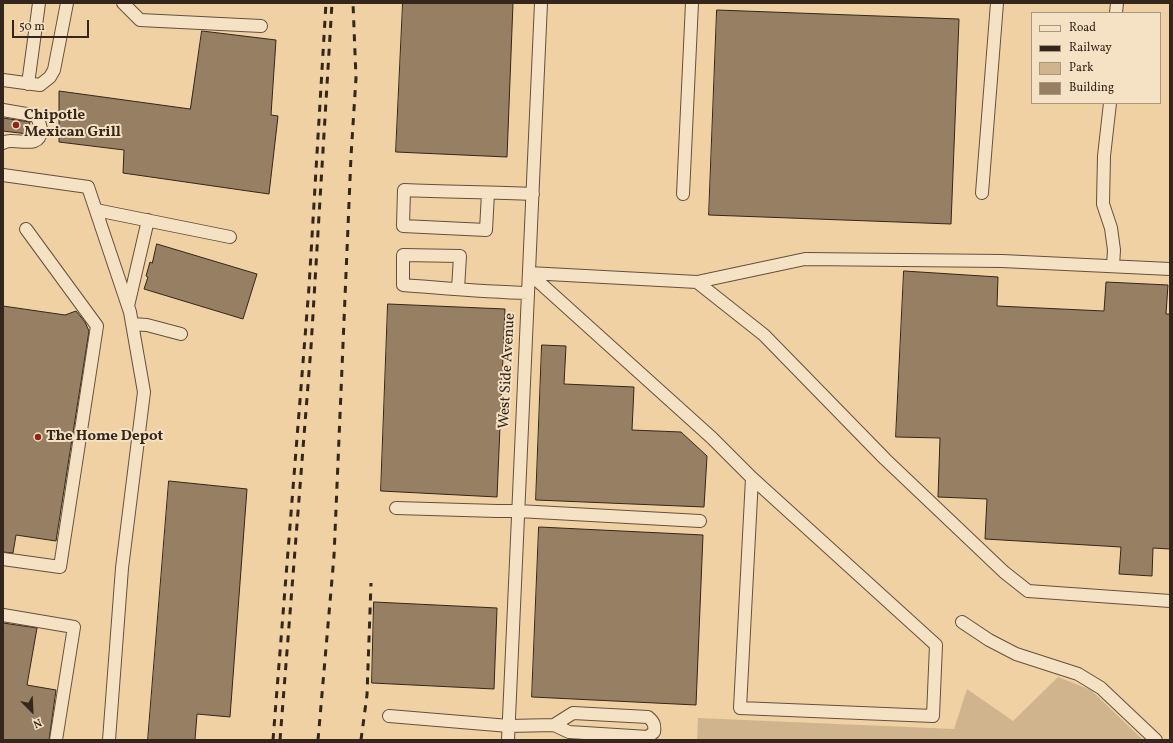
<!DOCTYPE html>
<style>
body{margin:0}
#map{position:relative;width:1173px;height:743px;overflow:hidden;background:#f0d1a4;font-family:Vollkorn,serif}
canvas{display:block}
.frame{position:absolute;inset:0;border:4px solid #34261b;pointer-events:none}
.legend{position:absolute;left:1031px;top:12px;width:130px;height:92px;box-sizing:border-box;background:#f5e1c4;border:1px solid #a89680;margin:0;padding:5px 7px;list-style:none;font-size:12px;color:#34261b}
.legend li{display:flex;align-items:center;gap:8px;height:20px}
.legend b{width:20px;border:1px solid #a89680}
.north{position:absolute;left:12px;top:691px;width:40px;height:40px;-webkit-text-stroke:3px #f5e1c4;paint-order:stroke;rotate:156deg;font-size:11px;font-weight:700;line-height:16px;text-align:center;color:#34261b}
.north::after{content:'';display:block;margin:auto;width:14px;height:18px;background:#34261b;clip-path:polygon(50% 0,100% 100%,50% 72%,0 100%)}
.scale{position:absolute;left:12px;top:20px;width:77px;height:18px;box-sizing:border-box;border:2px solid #34261b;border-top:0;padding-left:5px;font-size:12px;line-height:14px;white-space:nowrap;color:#34261b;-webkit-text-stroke:3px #f5e1c4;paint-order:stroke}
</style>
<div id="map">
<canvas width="1173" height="743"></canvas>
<div class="frame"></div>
<ul class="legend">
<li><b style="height:5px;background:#f5e1c4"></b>Road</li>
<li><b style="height:5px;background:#34261b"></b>Railway</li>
<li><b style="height:11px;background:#d0b48d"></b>Park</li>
<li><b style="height:11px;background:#967f62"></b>Building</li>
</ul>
<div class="north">N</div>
<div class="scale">50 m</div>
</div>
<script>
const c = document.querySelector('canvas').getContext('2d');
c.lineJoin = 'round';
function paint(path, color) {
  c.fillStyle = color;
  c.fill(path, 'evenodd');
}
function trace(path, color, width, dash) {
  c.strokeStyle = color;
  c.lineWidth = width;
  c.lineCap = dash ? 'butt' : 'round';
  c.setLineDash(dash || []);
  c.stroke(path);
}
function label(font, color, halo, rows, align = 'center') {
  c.font = font + ' Vollkorn,serif';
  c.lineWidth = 4;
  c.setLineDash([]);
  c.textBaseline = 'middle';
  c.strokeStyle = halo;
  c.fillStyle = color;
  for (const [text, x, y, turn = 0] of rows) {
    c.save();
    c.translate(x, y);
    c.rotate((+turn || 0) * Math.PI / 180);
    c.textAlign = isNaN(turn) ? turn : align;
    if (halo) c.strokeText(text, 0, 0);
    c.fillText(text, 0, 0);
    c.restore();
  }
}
paint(new Path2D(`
 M1058 677 1091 690 1143 740H697L698 718 954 729 967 689 1013 721Z`), '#d0b48d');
const building = new Path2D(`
 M403 3H513L507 157 396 152Z
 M717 10 959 19 951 224 709 215Z
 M202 31 276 40 271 115 278 116 277 125 269 194 123 173 124 150 59 142V91L190 109Z
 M3 118 30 122 28 134 3 131Z
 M157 244 257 274 243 319 144 289 148 277 146 276 150 262 152 263Z
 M904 271 998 277 997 306 1104 311 1106 282 1168 285 1166 314H1170V549L1153 548 1152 576 1119 574 1121 547 985 539 987 499 938 497 940 438 896 437Z
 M388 304 505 309 497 497 381 491Z
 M3 306 65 315 76 311 85 322 89 331 56 541 16 535 13 553 3 552Z
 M542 345 566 346 564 384 634 387 632 430 681 432 707 456 704 507 536 500Z
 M169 481 247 489 230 717 197 714 195 740H148Z
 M539 527 703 535 696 705 532 697Z
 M374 602 497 608 494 689 372 683Z
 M3 623 37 628 27 685 56 690 49 740H3Z`);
paint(building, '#967f62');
trace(building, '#34261b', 1);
const minor = new Path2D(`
 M123 3 140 20 261 26
 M1116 13 1117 3
 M3 80 40 85 50 77 54 70 67 3
 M28 84 39 3
 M1110 103 1104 156 1103 204 1111 228 1114 250 1113 266
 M3 110 32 115 36 116C39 121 41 126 41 131 40 151 13 136 3 143
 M3 175 88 187 130 312 144 392 122 568 109 740
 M488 193 486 230 403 226 404 190C447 192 490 192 533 194
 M982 193 997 3
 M683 194 692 3
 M96 210 230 237
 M529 273 712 438 752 478 740 708 933 716 936 645 752 478
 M529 273 697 282 805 259 1002 261 1170 269
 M697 282 764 335 885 459 1004 572 1028 591 1170 601
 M458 289 460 256 403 255V285C444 288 486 292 528 293
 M128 306 148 220
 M132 324 147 325 181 334
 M396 508 497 511H518L700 521
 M3 559 60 567 97 326 26 229
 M3 615 74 627 56 740
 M962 622 989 640 1016 654 1078 674 1101 688 1156 740
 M389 716 509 726 554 725 569 732 648 737 654 732C655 725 654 722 648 717L573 713 554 725
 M508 740 541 3`);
trace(minor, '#63513d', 14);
trace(minor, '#f5e1c4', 12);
trace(new Path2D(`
 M273 740 309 287 326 3
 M280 740 311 347 332 3
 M318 740 334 556 351 156 356 78 353 3
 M361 740 367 695 371 583`), '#34261b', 3, [7, 7]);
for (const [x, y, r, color] of [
 [16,125,4,"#8f2418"],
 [38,437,4,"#8f2418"]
]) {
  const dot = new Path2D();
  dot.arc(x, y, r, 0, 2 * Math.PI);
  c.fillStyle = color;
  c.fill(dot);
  trace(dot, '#f5e1c4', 1.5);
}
label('bold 15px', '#34261b', '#f5e1c4', [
 ["Chipotle",24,116],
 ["Mexican Grill",24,133],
 ["The Home Depot",46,437]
], 'left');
label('15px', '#34261b', '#f5e1c4', [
 ["West Side Avenue",508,371,-87]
]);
</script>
